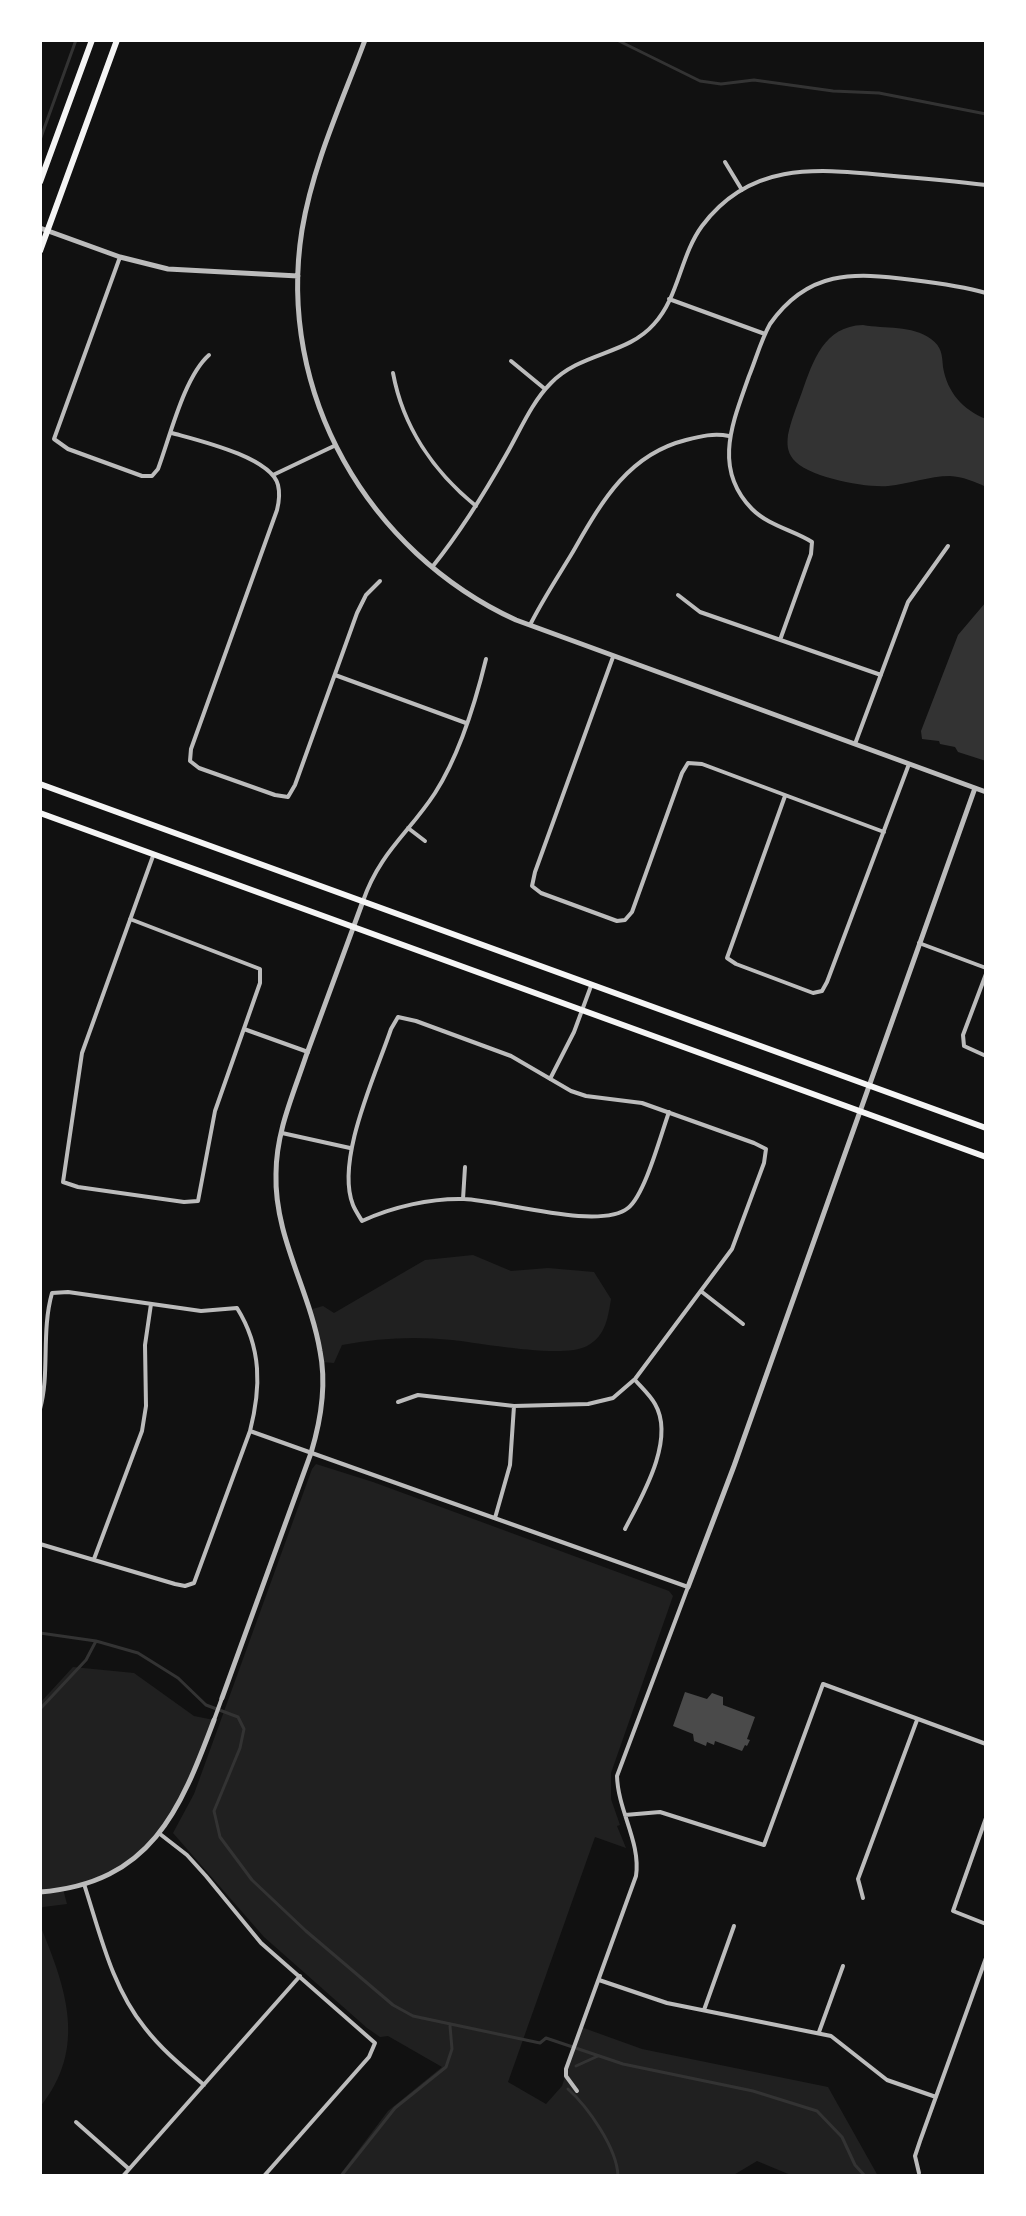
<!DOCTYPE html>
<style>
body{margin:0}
#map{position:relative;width:1026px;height:2216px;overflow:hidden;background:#111;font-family:"IBM Plex Serif",serif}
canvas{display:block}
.frame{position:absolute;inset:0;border:42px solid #fff;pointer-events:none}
</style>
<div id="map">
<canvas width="1026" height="2216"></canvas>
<div class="frame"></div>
</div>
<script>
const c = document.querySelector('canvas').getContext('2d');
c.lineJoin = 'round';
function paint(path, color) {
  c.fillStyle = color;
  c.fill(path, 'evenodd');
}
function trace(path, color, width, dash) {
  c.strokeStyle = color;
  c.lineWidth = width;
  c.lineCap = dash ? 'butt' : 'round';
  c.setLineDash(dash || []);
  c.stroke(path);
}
paint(new Path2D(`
 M473 1255 511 1271 548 1268 594 1272 611 1299C608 1317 606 1336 587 1346 563 1359 481 1343 452 1340 415 1336 379 1338 342 1345L334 1363 322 1362 309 1310 323 1306 334 1313 425 1260Z
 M316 1464 373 1482 669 1591 673 1596 611 1773V1799L620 1825 617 1826 626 1848 595 1837 508 2082 546 2104 562 2086 581 2027 642 2049 828 2087 878 2176H793L757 2161 732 2176H339L388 2111 442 2067 388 2036 380 2037 367 2028 264 1937 173 1833 194 1794 312 1469Z
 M73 1667 134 1673 194 1716 214 1720 190 1784 152 1843 108 1875 63 1889 67 1904 43 1907 40 1909V1703Z
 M40 1925C66 1988 88 2048 40 2107Z`), '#202020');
paint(new Path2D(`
 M863 325C885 329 912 325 931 339 942 347 942 355 943 367 947 392 963 410 986 419V487C974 481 963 477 950 476 929 476 909 484 888 486 865 488 807 477 793 459 787 451 787 444 788 435 791 420 797 406 802 392 813 361 824 326 863 325Z
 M986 602V761L958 752 955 747 940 744 939 741 922 739 921 731 958 635Z`), '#333');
trace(new Path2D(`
 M617 40 700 81 721 84 754 80 833 91 879 93 986 114
 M40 140 76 40
 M40 1633 96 1641 138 1653 178 1678 206 1705 238 1717 244 1729 240 1748 214 1811 220 1837 252 1880 306 1931 393 2005 413 2016 540 2043 546 2038 623 2064 753 2091 817 2111 842 2137 855 2165 865 2176
 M40 1709 86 1660 96 1641
 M576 2066 598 2056
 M568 2089C588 2107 617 2148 618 2176
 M341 2176 395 2108 446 2067 452 2049 450 2026`), '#333', 3);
paint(new Path2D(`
 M685 1692 707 1699 712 1693 723 1697V1705L755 1717 747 1739 750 1740 747 1746 745 1745 742 1751 715 1741 714 1745 707 1742 706 1746 694 1741 693 1734 673 1726Z`), '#4a4a4a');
trace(new Path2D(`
 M725 162 742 190
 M120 257 54 439 68 449 142 476H152L158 469C170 437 184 377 209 355
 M669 299 765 334
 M511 361 545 389
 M393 373C403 427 434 472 476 506
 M172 433C197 440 271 457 278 485 280 493 279 502 277 510L191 749 190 761 199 768 275 795 288 797 295 785 357 613 366 595 380 581
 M273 475 334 446
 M433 566C461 531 484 494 506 455 520 431 531 403 551 383 581 352 627 355 654 324 679 297 680 256 702 226 749 163 813 168 883 175 918 178 952 181 986 185
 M678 595 700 612 881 675
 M530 625C542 601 557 578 571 555 600 505 626 455 686 440 701 436 714 433 729 436
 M780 640 811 554 812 542C793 530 769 526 752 509 712 468 733 422 749 376 756 359 761 340 770 324 808 270 853 272 913 280 938 283 962 286 986 293
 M613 657 535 872 532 886 541 893 617 921 625 920 632 912 682 773 688 763 702 764 884 832
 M335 675 466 723
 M855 744 908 602 948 546
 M785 796 727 958 736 964 813 993 822 991 827 982 909 764
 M408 828 425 841
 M363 901C380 852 409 833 435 793 460 754 475 704 486 659
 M130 919 260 969V983L215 1111 198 1201 184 1202 78 1187 63 1182 82 1053 153 856
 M919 943 986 968
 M986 974 963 1035 964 1046 986 1056
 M244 1029 308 1052
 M550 1079 574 1032 591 986
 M282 1133 350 1148
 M463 1199 465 1167
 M702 1292 743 1324
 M398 1402 418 1395 514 1406 588 1404 613 1398 635 1379 732 1249 764 1163 766 1149 754 1143 642 1103 586 1096 571 1091 511 1056 416 1021 398 1017 391 1029C376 1074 335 1160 353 1205 355 1210 359 1216 362 1221 392 1207 431 1198 464 1199 500 1200 599 1231 628 1208 645 1195 661 1134 669 1112
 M40 1409C50 1373 41 1332 52 1293L68 1292 201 1311 237 1308C262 1348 261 1388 250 1431L194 1583 185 1586 175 1584 40 1544
 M250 1431 688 1587 617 1776C618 1811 641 1842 636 1876L566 2069V2076L577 2091
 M495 1518 510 1465 514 1406
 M625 1529C641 1498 676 1440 655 1404 650 1395 641 1387 635 1380
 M94 1559 142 1431 146 1406 145 1345 151 1304
 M214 1720 222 1698
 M625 1815 660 1812 764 1845 823 1684 986 1744
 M986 1818 953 1911 986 1924
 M160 1834 187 1855 206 1876 261 1943 375 2043 369 2057 264 2176
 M84 1884C100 1933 112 1988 145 2028 162 2050 183 2067 204 2085
 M863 1898 858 1879 917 1720
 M599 1980 667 2003 831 2036 887 2080 936 2097
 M704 2010 734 1926
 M819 2032 843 1966
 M76 2122 129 2169
 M919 2173 915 2156 920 2141 986 1958
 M123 2176 300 1976`), '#bcbcbc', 4);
trace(new Path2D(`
 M365 40C342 102 313 164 302 230 276 393 368 552 516 620L986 792
 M40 228 120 257 168 269 298 276
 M688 1587 734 1466 975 788
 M222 1698 311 1453C321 1420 327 1386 320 1351 310 1291 274 1236 276 1174 276 1132 293 1095 306 1056 325 1004 344 953 363 901
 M40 1892C151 1883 180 1811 214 1720`), '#bcbcbc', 5);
trace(new Path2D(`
 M40 182 92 40
 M40 251 117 40
 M40 784 986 1128
 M40 813 986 1157`), '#f5f5f5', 6);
</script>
